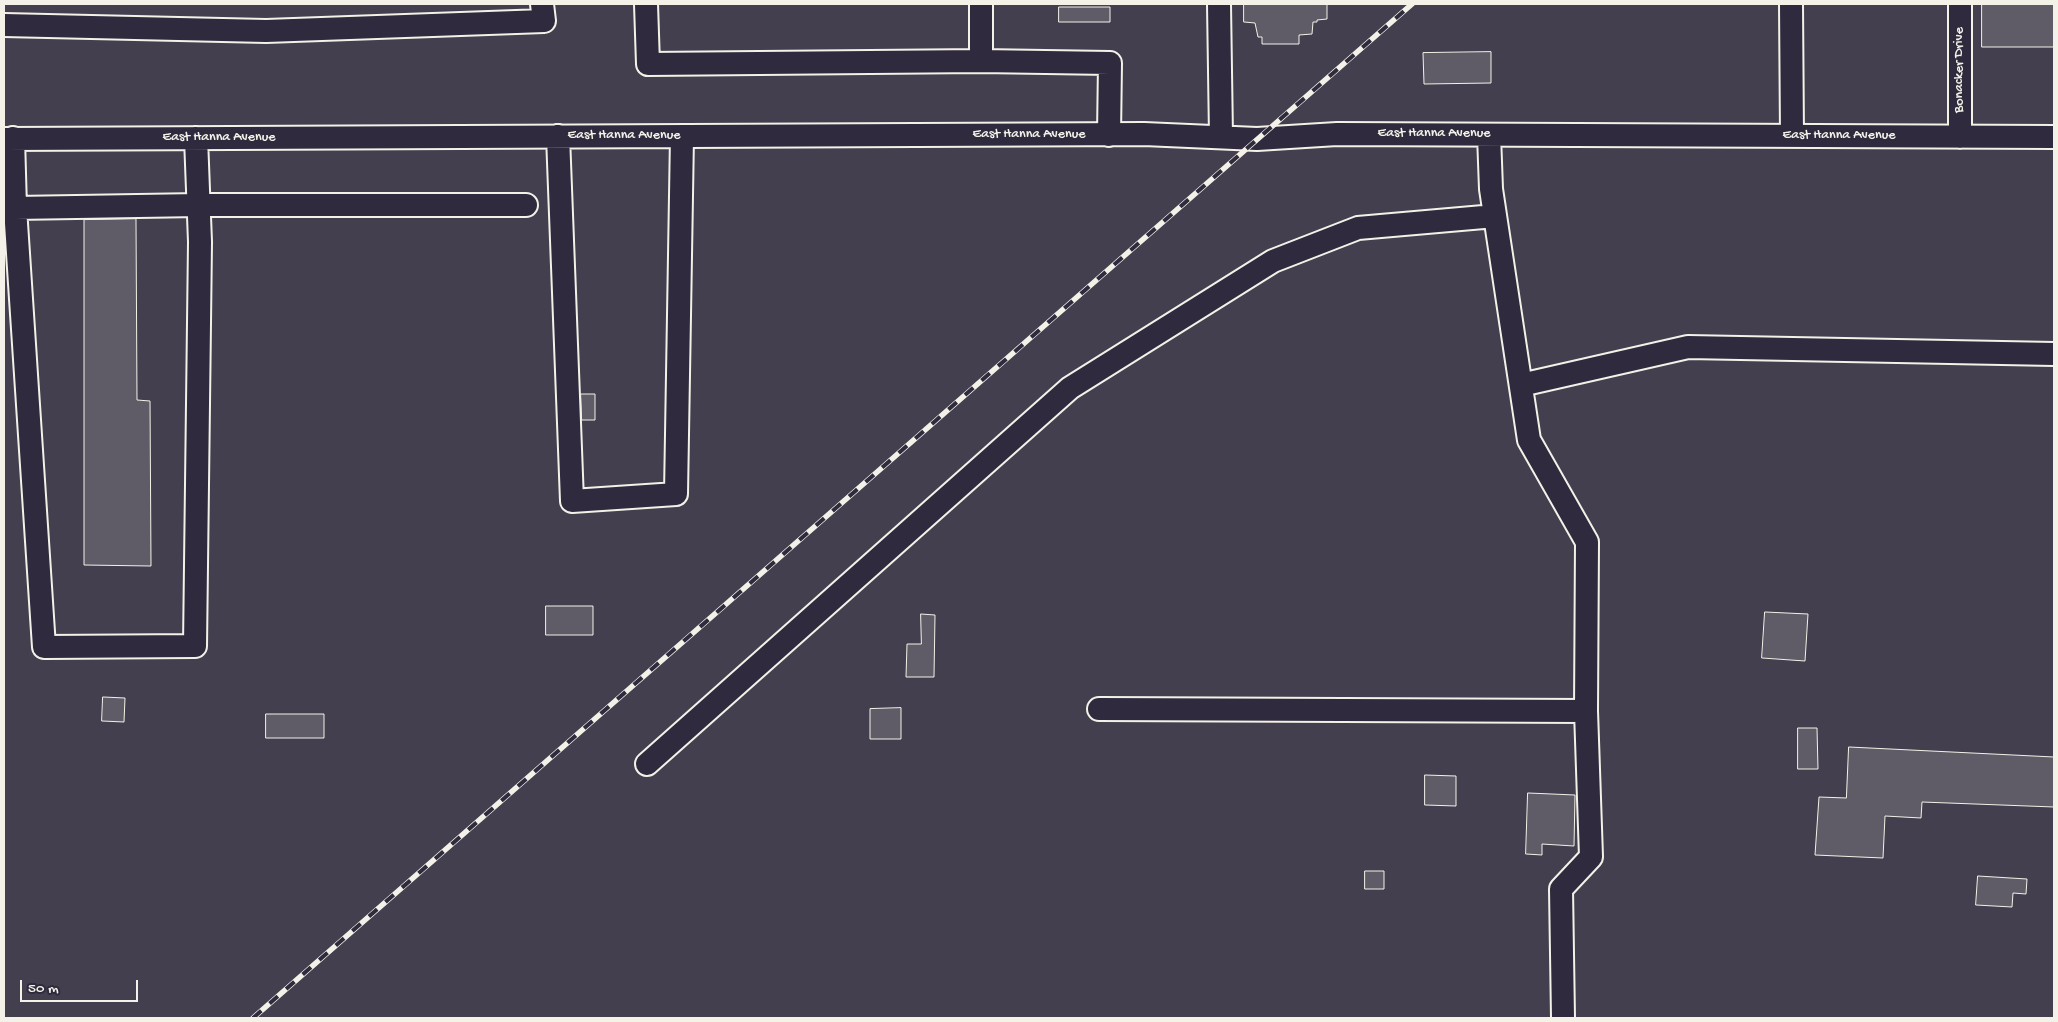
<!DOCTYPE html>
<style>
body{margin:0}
#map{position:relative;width:2058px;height:1022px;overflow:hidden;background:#373244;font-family:"Gochi Hand",sans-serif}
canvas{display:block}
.frame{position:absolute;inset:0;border:5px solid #f4f1e8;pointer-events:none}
.scale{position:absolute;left:20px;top:980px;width:118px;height:22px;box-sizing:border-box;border:2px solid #f4f1e8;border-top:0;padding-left:6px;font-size:15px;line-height:18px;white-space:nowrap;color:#f4f1e8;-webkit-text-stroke:4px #2f2a3d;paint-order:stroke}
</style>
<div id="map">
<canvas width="2058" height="1022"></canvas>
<div class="frame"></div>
<div class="scale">50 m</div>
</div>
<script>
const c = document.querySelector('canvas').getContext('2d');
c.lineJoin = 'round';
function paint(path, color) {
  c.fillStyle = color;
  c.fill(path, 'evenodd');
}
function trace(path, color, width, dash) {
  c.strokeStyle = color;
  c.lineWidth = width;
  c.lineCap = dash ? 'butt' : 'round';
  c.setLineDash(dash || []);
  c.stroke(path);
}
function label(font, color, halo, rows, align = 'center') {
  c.font = font + ' "Gochi Hand",sans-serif';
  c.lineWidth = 4;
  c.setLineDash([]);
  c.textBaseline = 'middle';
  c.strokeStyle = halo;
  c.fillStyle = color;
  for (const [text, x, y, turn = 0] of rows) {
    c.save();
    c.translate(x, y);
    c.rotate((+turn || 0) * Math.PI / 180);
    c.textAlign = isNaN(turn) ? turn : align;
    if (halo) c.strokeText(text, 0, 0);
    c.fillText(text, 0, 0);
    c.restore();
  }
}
paint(new Path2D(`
 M4 4H2054V1018H4Z`), '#433f4e');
const building = new Path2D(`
 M1244 4H1327V19L1317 20V22H1313L1312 34 1299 35V44H1262V37H1258L1255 23 1244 22Z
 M1982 4H2054V47H1982Z
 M1059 7H1110V22H1059Z
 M1491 52V83L1424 84 1423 53Z
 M136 219 137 400 150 401 151 566 84 565V220Z
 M581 394H595V420H582Z
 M546 606H593V635H546Z
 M1765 612 1808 614 1805 661 1762 658Z
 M921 614 935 615 934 677H906L907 644H921Z
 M103 697 125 698 124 722 102 721Z
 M901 708V739H870V709Z
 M266 714H324V738H266Z
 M1798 728H1817L1818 769H1798Z
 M1849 747 2054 757V807L1922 802 1921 818 1885 816 1883 858 1815 855 1819 797 1846 798Z
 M1425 775 1456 776V806L1425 805Z
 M1528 793 1575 795 1574 846 1542 844V855L1526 854Z
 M1365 871H1384V889H1365Z
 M1978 876 2027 879 2026 894 2013 893 2012 907 1976 905Z`);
paint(building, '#5f5c67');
trace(building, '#f4f1e8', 1);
const minor = new Path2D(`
 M646 4 648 64 981 61 1110 63 1109 135
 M1219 4 1221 137
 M1791 4 1792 136
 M4 25 266 31 544 21 542 4
 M981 61V4
 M1489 135 1491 189 1529 440 1587 542 1586 711 1591 857 1561 889 1563 1018
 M558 136 572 501 676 494 682 136
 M1960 137V4
 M13 138 15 208 44 647 195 646 200 242 196 138
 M4 139 1144 134 1257 139 1337 134 2054 137
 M15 208 199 205H526
 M1521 385 1688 347 2054 354
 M1099 709 1586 711
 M647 764 1070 388 1273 261 1358 228 1495 216`);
trace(minor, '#f4f1e8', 26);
trace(minor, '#2f2a3d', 22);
const rail = new Path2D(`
 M253 1018 1412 4`);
trace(rail, '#f4f1e8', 5.5);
trace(rail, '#2f2a3d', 4, [11]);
label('14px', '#f4f1e8', '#2f2a3d', [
 ["Bonacker Drive",1960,70,-90],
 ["East Hanna Avenue",1434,134],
 ["East Hanna Avenue",1029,135],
 ["East Hanna Avenue",624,136],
 ["East Hanna Avenue",1839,136],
 ["East Hanna Avenue",219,138]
]);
</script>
